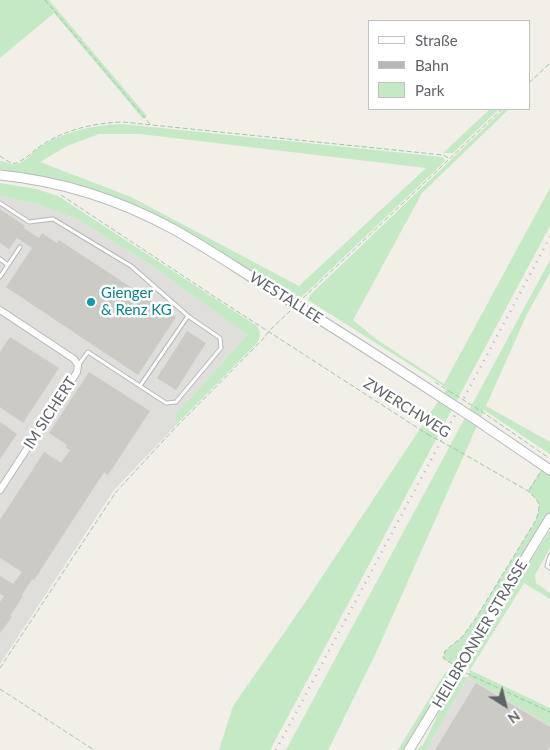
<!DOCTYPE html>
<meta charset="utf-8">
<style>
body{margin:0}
#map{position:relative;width:550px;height:750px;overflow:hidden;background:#f1efe8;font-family:Lato,sans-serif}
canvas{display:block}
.legend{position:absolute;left:368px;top:20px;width:162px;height:90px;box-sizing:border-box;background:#fff;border:1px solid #bfc1c3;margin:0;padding:6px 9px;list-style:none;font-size:15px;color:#5f6368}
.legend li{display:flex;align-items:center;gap:10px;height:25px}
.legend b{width:25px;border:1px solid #bfc1c3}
.north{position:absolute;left:480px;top:680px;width:50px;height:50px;-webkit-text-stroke:4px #fff;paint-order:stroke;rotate:144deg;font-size:14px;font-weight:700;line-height:20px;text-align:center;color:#5f6368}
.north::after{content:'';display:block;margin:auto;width:18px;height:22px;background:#5f6368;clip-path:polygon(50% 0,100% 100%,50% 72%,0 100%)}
</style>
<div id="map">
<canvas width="550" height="750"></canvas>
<ul class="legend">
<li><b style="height:6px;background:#fff"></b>Straße</li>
<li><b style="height:6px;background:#b6b7b8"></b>Bahn</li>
<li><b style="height:14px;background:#c5e8c5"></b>Park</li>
</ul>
<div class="north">N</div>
</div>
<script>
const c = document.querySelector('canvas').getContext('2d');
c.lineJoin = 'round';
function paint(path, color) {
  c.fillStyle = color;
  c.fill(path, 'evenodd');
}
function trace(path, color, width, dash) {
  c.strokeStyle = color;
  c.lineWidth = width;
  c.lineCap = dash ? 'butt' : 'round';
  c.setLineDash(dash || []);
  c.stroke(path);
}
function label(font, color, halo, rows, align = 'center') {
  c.font = font + ' Lato,sans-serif';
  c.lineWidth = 5;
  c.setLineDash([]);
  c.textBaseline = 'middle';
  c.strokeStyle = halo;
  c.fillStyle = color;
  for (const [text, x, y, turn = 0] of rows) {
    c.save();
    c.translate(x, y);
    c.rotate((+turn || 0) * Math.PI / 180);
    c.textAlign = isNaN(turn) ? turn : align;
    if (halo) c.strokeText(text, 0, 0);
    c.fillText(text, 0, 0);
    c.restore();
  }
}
paint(new Path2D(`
 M0 196 37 204 79 220 151 265 247 335 176 414 175 426 114 490 0 664Z
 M468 677 550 724V750H426Z`), '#e0deda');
paint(new Path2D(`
 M0 0H49L147 116 143 119 54 13 0 58Z
 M490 109H499L453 153H443Z
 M504 109H509L422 193 353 320 376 339 444 384 550 188V226L270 750H219L233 706 302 607 447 388 308 300 311 294Z
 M122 124 443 157 445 161 308 291 301 297 293 298 203 241 178 227 100 193 54 179 0 169V161C6 161 12 166 18 164 26 161 31 154 37 149 62 132 92 125 122 124ZM99 134H140L426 168 299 286 131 197 40 162 67 146Z
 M0 183 36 189 58 196 257 326C261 333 261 336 257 343L175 426 176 414 247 335 151 265 79 220 37 204 0 196Z
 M550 260V273L527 314 486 406 550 442V454L484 410 376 653 328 750H286Z
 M544 466 550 470V518L459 669 443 658 445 651 462 637 476 618 536 520C541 504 541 503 528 491Z
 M550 530V548L535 575 536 583 550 593V599L524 583 470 670 550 708V725L468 677 426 750H417L423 745 435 721 440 708 457 680 462 677H468L470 670 467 667V661Z
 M446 671 450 675 405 750H398Z`), '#c5e8c5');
paint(new Path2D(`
 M0 209 25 226 24 228 39 238 42 233 57 243 59 240 176 317 138 375 6 287 32 248 17 238 9 249 0 243Z
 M187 331 206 343 176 390 157 378Z
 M10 337 59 368 23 423 0 407V352Z
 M89 372 150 411 108 475 104 472 34 580 32 579 22 595 23 596 10 616 12 617 0 633V602L4 596 0 594V576L13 584 22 572 0 558V520L44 452 61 463 70 450 66 448 67 445 49 433Z
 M0 422 17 434 0 459Z
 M476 683 550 727V747L548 750H435Z`), '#cccac5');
const service = new Path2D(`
 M0 203 29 222 53 219 131 266 188 316 220 338 221 348 176 402 166 403 88 352 79 364
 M0 259 8 265
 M0 277 20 247
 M140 386 188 316
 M550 556 547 566 550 568`);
const minor = new Path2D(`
 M0 310 74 359 78 365 77 372 0 490`);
const secondary = new Path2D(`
 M0 175C61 181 122 201 175 230 207 248 238 269 269 288 328 324 386 361 444 399
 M475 419 550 470
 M409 750 550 518`);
trace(service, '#b5b8bc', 5);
trace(minor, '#b5b8bc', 8);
trace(secondary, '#b6babf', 11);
trace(new Path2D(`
 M45 0 150 124
 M529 83 550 63
 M0 156C5 159 11 165 17 163 26 159 34 150 42 145 67 129 94 123 123 122L443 155 449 158
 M61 195 215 297 427 434
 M303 298 502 109
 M435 382 449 391
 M481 411 549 458
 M529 490 540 473
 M452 664 443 658 445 651 462 637 476 618 536 520C541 504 541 503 528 491L455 449
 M0 668 116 492 175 428 263 339 269 331 290 311
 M466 673 550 712
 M0 689 94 750`), '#9cc7a9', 1, [5, 2.5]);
trace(service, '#fff', 3);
trace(minor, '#fff', 6);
trace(secondary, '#fff', 9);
trace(new Path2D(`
 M276 750 550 237`), '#b6b7b8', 2.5, [1, 6]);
const secondaryBridge = new Path2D(`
 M444 399 475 419`);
trace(secondaryBridge, '#b6babf', 11, []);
trace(new Path2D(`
 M449 391 481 411
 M427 434 455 449`), '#9cc7a9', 1, [5, 2.5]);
trace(secondaryBridge, '#fff', 9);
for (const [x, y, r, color] of [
 [91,302,5,"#0f9aa8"]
]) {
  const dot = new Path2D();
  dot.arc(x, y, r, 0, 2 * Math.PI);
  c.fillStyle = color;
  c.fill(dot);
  trace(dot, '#fff', 2);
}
label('15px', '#0d838f', '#fff', [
 ["Gienger",101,293],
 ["& Renz KG",101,310]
], 'left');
label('15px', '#5f6368', '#fff', [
 ["WESTALLEE",286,298,32],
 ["ZWERCHWEG",407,408,32],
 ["IM SICHERT",50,413,-57],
 ["HEILBRONNER STRASSE",480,634,-59]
]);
</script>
